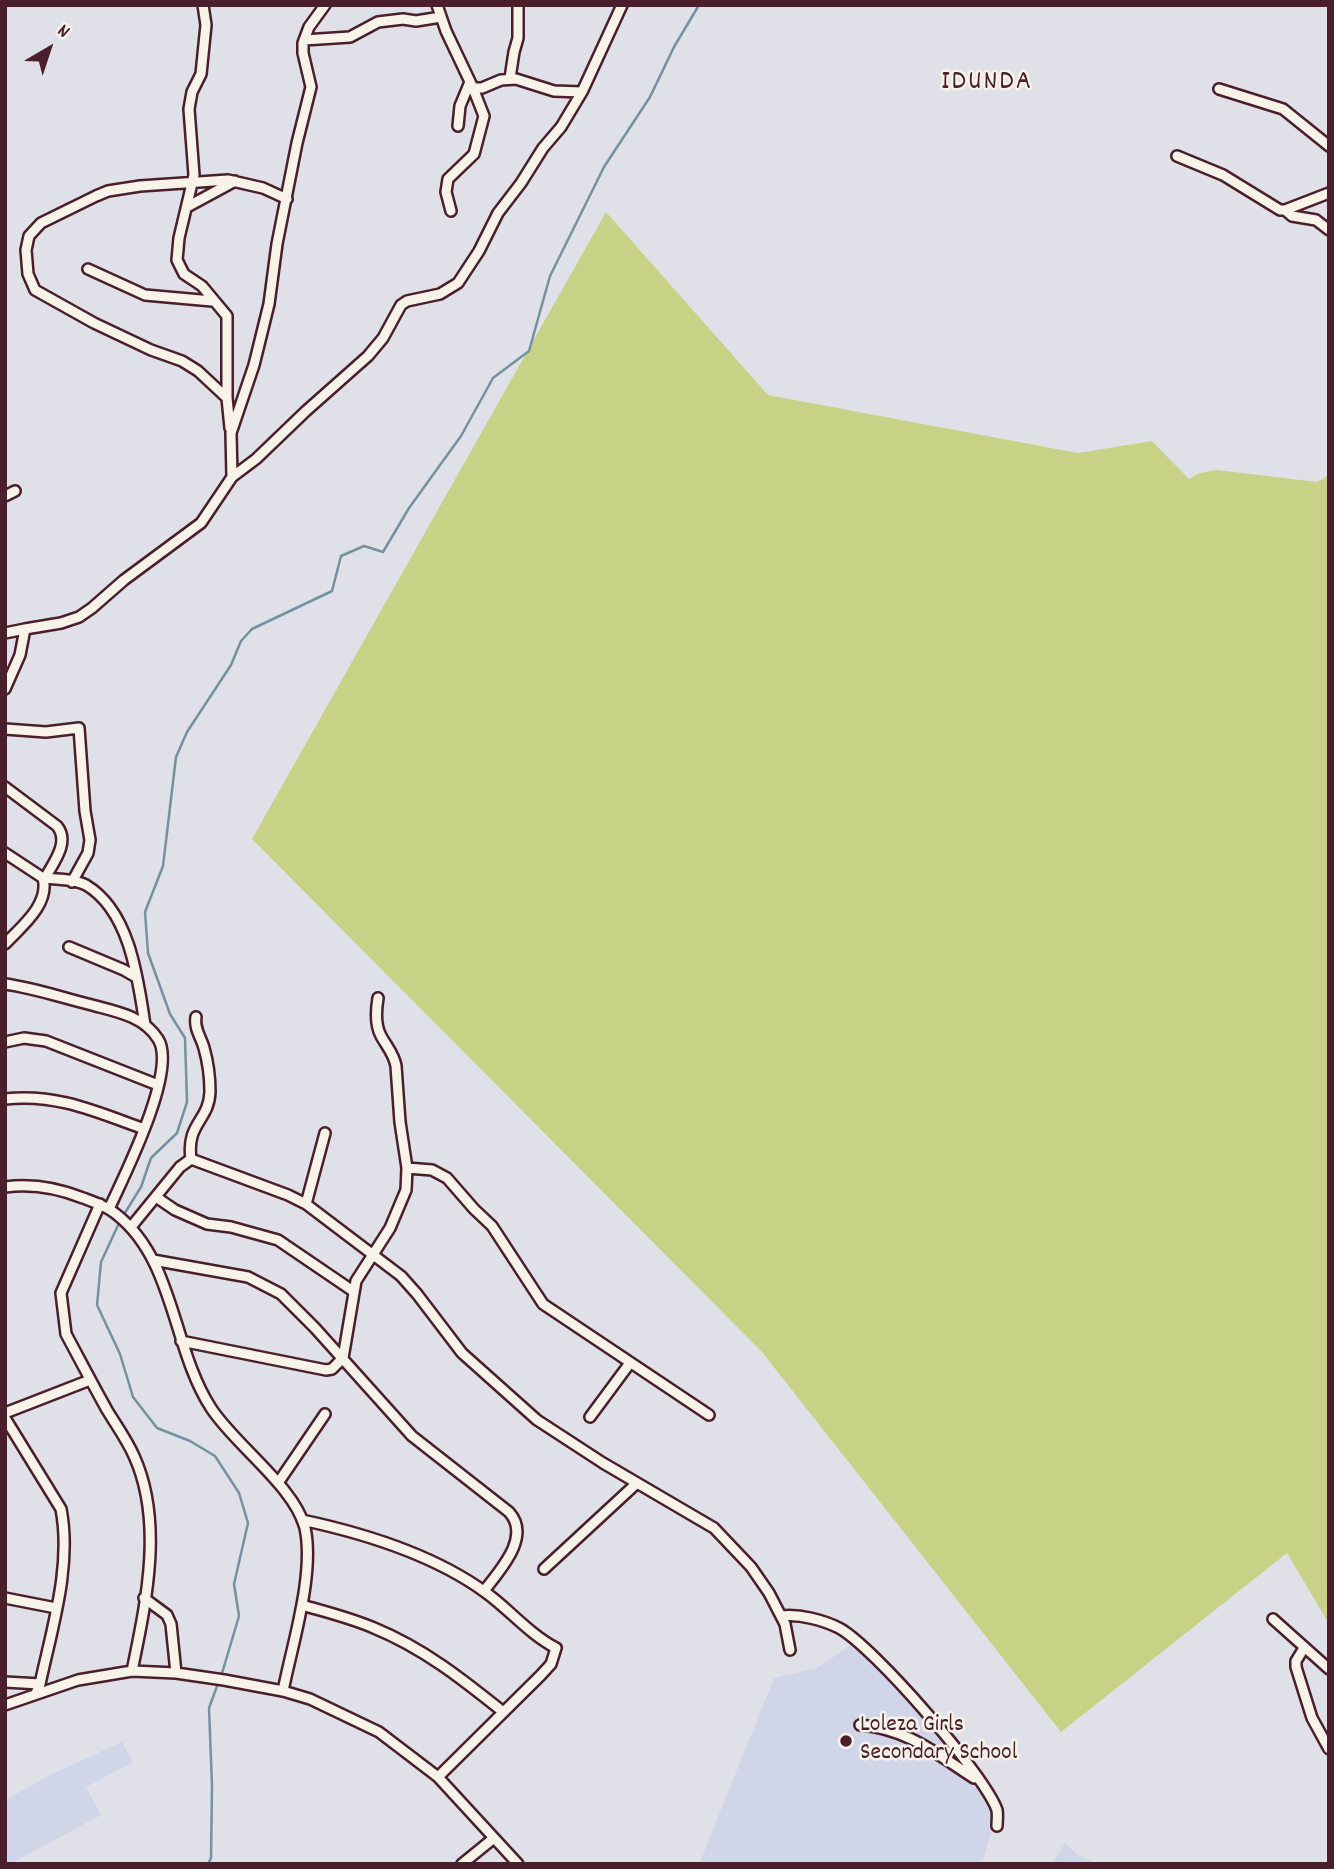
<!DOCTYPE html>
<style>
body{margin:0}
#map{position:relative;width:1334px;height:1869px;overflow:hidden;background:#e0e1e8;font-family:Dekko,sans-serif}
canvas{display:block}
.frame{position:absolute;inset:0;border:7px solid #4a1f2b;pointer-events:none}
.north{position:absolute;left:14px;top:14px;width:70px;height:70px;-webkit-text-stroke:5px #f7f3e8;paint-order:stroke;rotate:39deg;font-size:19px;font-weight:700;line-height:28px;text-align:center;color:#4a1f2b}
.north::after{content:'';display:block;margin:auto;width:24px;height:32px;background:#4a1f2b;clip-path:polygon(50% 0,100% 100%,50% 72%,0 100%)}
</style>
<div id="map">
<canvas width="1334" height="1869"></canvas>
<div class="frame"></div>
<div class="north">N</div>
</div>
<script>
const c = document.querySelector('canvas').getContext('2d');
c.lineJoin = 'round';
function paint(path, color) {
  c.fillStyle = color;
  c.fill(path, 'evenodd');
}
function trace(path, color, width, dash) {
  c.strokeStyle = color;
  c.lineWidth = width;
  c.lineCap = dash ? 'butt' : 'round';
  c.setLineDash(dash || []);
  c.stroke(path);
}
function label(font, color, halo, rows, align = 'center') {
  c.font = font + ' Dekko,sans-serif';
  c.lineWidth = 5;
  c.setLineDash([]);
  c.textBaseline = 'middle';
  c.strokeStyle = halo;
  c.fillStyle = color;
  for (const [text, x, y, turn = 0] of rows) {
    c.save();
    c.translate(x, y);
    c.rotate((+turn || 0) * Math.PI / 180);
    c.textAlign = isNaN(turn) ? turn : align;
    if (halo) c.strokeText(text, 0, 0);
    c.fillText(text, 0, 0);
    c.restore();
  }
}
paint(new Path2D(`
 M854 1643 999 1804 982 1864H699L774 1678 817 1668Z
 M122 1742 133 1762 86 1787 101 1815 10 1864H5V1800L50 1775Z
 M1065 1843 1076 1854 1098 1864H1052Z`), '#d0d5e8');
paint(new Path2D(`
 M606 212 768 395 1078 453 1152 441 1189 479 1200 473 1217 470 1317 482 1329 475V1624L1287 1553 1061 1732 762 1352 252 839Z`), '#c7d286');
trace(new Path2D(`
 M123 1216 141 1187 151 1158 177 1133 187 1102 185 1038 170 1014 148 953 145 912 163 866 176 757 187 732 231 665 241 641 252 629 332 591 341 556 364 546 383 552 409 508 461 436 493 378 529 351 550 276 604 167 650 97 674 47 699 5
 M120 1221 101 1262 97 1305 120 1354 133 1397 157 1428 190 1441 215 1456 239 1493 248 1523 234 1584 239 1616 223 1670 209 1708 212 1786 211 1858 208 1864`), '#7391a0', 2.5);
const street = new Path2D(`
 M203 5 206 25 201 74 192 92 189 109 194 175 179 238 177 260 184 274 202 286 227 316V398L230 428
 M437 5 446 31 473 88H482L501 80 516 79 554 91 582 92
 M304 40 350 37 378 22 403 19 416 21 441 17
 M510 78 514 52 518 38V5
 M1219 89 1283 109 1329 146
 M458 126 460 106 470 82
 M1177 156 1223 175 1280 210H1285L1329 193
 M187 207 235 181
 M1285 210 1292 216 1316 220 1329 230
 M451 211 446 192 448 179 474 154 484 116 473 88
 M88 269 145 295 212 301
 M227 398 198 371 182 361 151 350 94 323 35 290 28 274 26 250 29 236 41 223 96 196 108 191 140 186 228 180 263 188 287 199
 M232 477 256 459 306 411 368 356 383 338 401 305 407 301 440 294 458 283 479 251 498 213 521 183 543 148 561 127 582 92 622 5
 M5 496 15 491
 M5 633 25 629
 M5 689 20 655 25 629 61 623 79 617 92 608 124 580 201 523 232 477 231 433 254 365 269 304 277 244 297 143 311 87 303 53V43L309 27 325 5
 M5 729 46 732 79 728 85 811 90 840 88 853 72 882
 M5 787 57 826C70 842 54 862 45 878
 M5 853 43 878C50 904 22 926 5 944
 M43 878C56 879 75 879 86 885 130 911 138 979 145 1025
 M69 947 124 970 136 977
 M5 984C34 988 60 997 88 1004 113 1011 143 1015 158 1039 178 1070 124 1176 109 1209
 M5 1042 24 1038 46 1041 158 1085
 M5 1099C56 1093 97 1112 144 1129
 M191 1159C186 1123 209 1121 210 1092 210 1077 208 1062 204 1048 201 1037 194 1029 196 1017
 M407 1168 432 1170 447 1178 474 1209 492 1226 543 1304 709 1415
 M5 1187C33 1183 58 1188 83 1198 94 1202 107 1206 116 1214 175 1260 172 1348 211 1408 234 1444 295 1487 305 1528 315 1574 292 1645 283 1691
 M156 1197 175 1210 207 1224 231 1227 278 1240 353 1291
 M100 1204 61 1293 66 1334C80 1360 93 1385 107 1410 116 1425 127 1440 134 1456 164 1522 146 1603 132 1671
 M306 1204 325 1133
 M131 1227 180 1167 191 1159 288 1195 306 1204 401 1276 417 1294 462 1353 537 1420 603 1463 714 1528 751 1567 769 1593 785 1624 790 1650
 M153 1260 248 1277 281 1294 315 1328 412 1436 509 1512C532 1537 499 1571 484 1591
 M181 1341 326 1370 332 1369 343 1358 356 1281 390 1228 406 1190 407 1168 400 1122 396 1066C394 1054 387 1047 381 1036 375 1025 376 1010 378 998
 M5 1413 90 1380
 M590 1417 630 1363
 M5 1418 61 1509C72 1566 52 1628 40 1684L36 1693
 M278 1483 325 1414
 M302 1520C363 1533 434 1555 485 1592 509 1609 529 1634 556 1648L551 1664 541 1675 438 1777
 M544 1569 637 1483
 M5 1598 56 1608
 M144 1598 167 1615 171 1624 176 1673
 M302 1605C326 1612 351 1618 374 1628 423 1648 462 1679 502 1711
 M782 1616C800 1614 823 1620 839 1628 873 1646 985 1775 997 1810 998 1816 997 1821 997 1826
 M1273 1619 1329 1669
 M1304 1648 1296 1661V1667L1312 1718 1329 1749
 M5 1682 40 1684
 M5 1705 78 1680 132 1671 176 1673 224 1680 283 1691 310 1699 379 1732 438 1777 518 1864
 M860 1725C908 1729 935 1753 974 1778
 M462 1864 494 1838`);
trace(street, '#4a1f2b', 14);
trace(street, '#f7f3e8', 9);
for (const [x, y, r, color] of [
 [846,1741,7,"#4a1f2b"]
]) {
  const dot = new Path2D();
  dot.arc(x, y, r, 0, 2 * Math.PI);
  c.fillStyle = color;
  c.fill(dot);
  trace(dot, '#f7f3e8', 2.5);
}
label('24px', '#4a1f2b', '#f7f3e8', [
 ["Loleza Girls",860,1727],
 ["Secondary School",860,1755]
], 'left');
c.letterSpacing = '2px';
label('28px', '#4a1f2b', '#f7f3e8', [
 ["IDUNDA",987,84]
]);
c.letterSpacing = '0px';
</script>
